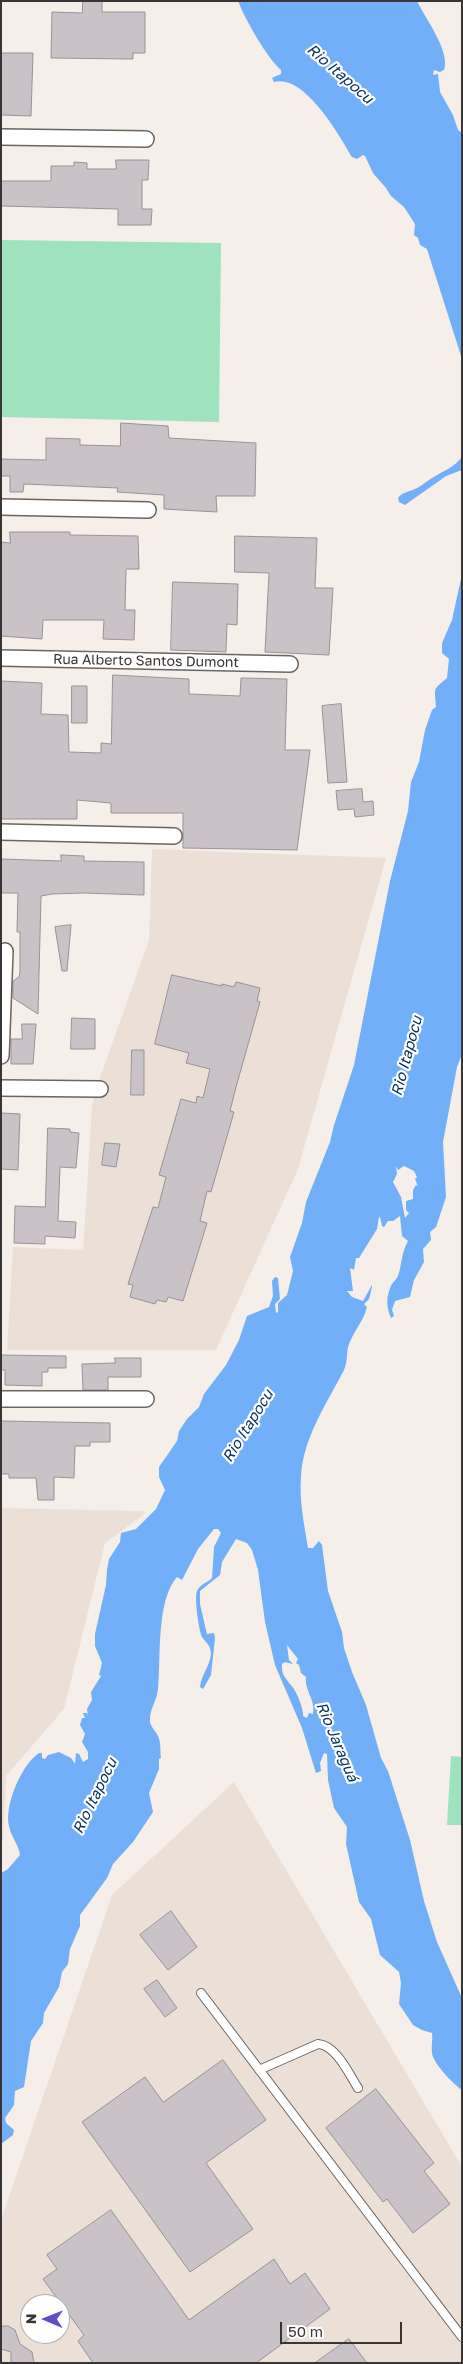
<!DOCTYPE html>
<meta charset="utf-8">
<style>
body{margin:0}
#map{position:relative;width:463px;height:2364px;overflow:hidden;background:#f5eee9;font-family:"Golos Text",sans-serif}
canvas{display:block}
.frame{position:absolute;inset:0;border:2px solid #383534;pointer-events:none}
.north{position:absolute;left:20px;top:2294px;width:50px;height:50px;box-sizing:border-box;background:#fff;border:1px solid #afaeae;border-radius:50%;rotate:271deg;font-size:14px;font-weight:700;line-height:20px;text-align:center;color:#383534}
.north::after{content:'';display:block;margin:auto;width:18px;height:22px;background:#5d4ec6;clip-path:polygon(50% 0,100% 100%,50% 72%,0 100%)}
.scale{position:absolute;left:280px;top:2322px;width:122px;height:22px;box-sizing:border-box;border:2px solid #383534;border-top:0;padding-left:6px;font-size:15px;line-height:18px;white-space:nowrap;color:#383534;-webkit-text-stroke:4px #fff;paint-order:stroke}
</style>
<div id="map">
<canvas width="463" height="2364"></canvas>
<div class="frame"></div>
<div class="north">N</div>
<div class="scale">50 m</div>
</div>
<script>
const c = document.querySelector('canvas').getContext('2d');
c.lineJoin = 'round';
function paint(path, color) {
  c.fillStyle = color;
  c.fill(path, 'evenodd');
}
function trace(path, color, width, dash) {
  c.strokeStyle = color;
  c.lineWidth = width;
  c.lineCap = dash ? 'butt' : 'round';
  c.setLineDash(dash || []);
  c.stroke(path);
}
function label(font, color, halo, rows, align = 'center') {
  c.font = font + ' "Golos Text",sans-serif';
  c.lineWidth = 4.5;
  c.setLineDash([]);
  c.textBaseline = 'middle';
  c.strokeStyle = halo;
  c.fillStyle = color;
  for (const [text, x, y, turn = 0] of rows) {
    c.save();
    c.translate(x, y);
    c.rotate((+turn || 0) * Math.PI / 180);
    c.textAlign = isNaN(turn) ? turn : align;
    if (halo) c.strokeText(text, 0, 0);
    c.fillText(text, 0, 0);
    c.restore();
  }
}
paint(new Path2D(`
 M152 849 386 858 298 1169 216 1350H7L13 1247 83 1250 92 1105 96 1089 149 940Z
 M1 1508 145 1511 143 1515 105 1543 64 1709 6 1776 3 1841 1 1843Z
 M234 1782 462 2167V2363H1V2220L112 1895ZM30 2304H60V2334H30Z`), '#ece0d6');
paint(new Path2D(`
 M1 240 221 243 219 422 1 417Z
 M451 1756 462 1757V1825H447Z`), '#9ee3bd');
paint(new Path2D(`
 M238 1H417C425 18 451 52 444 70L440 72 434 70 433 75 438 74 440 92 453 115 458 130 462 133V359L427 249 420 245 418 238 414 235 415 224 404 207 391 196 386 188 373 173 365 156 363 155 357 159 352 157C340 136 304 73 274 82L272 78 281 74V70C267 58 245 19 238 1Z
 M462 457V470L446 476 405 505 399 502 398 498C402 492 409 492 415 489 420 487 424 483 429 480 440 472 453 469 462 457Z
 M462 574V1054L457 1067 443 1142 446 1197 436 1227 430 1232 431 1240 423 1249 424 1262 414 1280 410 1297 395 1301 392 1310 394 1316 391 1318C386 1307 386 1297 391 1286 392 1283 396 1280 398 1276 402 1265 401 1253 408 1241L402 1236 400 1216 393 1221H388L384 1227 382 1226 380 1217H379L377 1229 359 1258H356L354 1270 350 1268 353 1291H347L352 1297 363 1301 372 1285V1287L369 1299 364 1304 367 1307C364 1320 354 1331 349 1344 346 1352 348 1362 344 1370 327 1403 303 1438 301 1476 299 1500 304 1524 308 1548H313L319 1541 322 1545 328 1591 342 1632 344 1648 352 1672 366 1705 381 1758 388 1771 410 1840 424 1901 437 1942 462 1998V2090C453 2084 433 2063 432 2053 431 2046 433 2040 432 2033L422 2030 413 2025 399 2004 401 1983 399 1972 380 1955 371 1919 359 1902 346 1844 347 1827 334 1808 328 1780 327 1754 324 1753 320 1763 321 1771 316 1773 302 1728 275 1665 265 1622 258 1570 252 1550 247 1543 236 1539 222 1562 220 1575 200 1591V1604L206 1630 207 1634 214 1633 215 1638 211 1675 203 1689 200 1687C201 1675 210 1666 211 1654 211 1645 206 1643 202 1637 199 1631 194 1597 197 1591 200 1584 207 1583 212 1578L214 1547 221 1533 218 1529H214L198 1549 182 1580 177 1577C156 1601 161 1658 158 1689 157 1701 149 1709 150 1722 151 1728 158 1733 159 1739 161 1744 160 1752 161 1758L159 1759V1769L149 1793 153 1812 133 1842 113 1864 107 1878 80 1915V1926L70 1949 68 1964 62 1972 59 1987 44 2013 43 2023 31 2041 24 2087 15 2091 14 2105 5 2118 6 2123 14 2130 13 2135 1 2144V1873L8 1869 20 1855C19 1845 11 1837 9 1826 4 1805 22 1764 39 1753H42V1758L45 1759 48 1755 59 1752 71 1758 75 1764 76 1753 79 1754 83 1762 88 1759V1752L82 1742 85 1734 80 1725 82 1718H85L83 1713H87L88 1716 87 1709 92 1700 91 1692 101 1676 99 1675 102 1663 95 1646V1634L106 1585 107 1570 109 1559 120 1542 121 1533 136 1529 156 1509 165 1490 159 1477V1467L177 1441 179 1431 187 1419 199 1407 204 1394 226 1365 239 1340 247 1316 269 1307 273 1296 272 1281 275 1277 278 1278 280 1299 275 1304 276 1313 278 1312V1303L287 1295 293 1271 290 1257 302 1223 306 1202 330 1142 334 1125 354 1065 390 881 408 811 411 782 419 762 425 730 432 710 436 707C435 686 432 691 447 678L449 659 442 653V643L452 620ZM396 1166 398 1170 404 1166 414 1171 417 1177 415 1179 418 1186 416 1185 413 1190V1199L406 1201V1210L409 1213 405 1218 401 1197 393 1182 397 1174ZM287 1645 298 1659 296 1663 299 1665 301 1673 306 1677C304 1690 316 1700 313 1714L309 1713 307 1718 303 1716C304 1711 298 1695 294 1689 288 1680 281 1677 282 1664L285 1662 293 1664 289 1660Z`), '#71aff8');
const building = new Path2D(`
 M83 1H102V12H145V53H133V59L51 58 52 12 82 13Z
 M1 53H33L31 116 1 115Z
 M116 160H149L148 180H142V209H152L151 225H118V209L1 206V181H51V166H74V162L87 163V169H116Z
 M121 423 168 426 169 438 256 443 255 496H216L217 512 164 509V495L117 492 118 488 24 484 23 492H10V476H1V459L46 460V438L80 439V445L120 446Z
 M10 532H70V535L138 536 139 569H126L125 610H135L134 640 103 639 104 620H43L42 639 1 636V542L10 543Z
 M235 536 317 538 315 588H333L329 655 265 652 269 573 235 572Z
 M173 582 238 584 237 625 227 624 226 652 171 650Z
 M113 675 189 679V694L240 696 241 678 287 679 285 750H310L297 850 183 848V813H111V803L77 800V819H1V681L42 683 41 714 68 715 69 752 101 753V743L111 744Z
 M72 686H87V723H72Z
 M341 704 347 782 328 783 322 706Z
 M362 789 363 802 373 801 374 815 355 817 354 809 338 810 336 791Z
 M61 855 84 856V861L144 862V895L83 893 52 894 41 896 38 1014 13 998V981L19 977 20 972V932H17L18 893H1V859L61 861Z
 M71 925 67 971H62L55 927Z
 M172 975 222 986V984L234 987 236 982 260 988 257 1001 260 1002 236 1087 230 1111 234 1112 211 1192 207 1191 200 1221 207 1223 183 1301 168 1297 166 1302 157 1300 155 1304 130 1297 133 1285 128 1284 153 1207 158 1208 166 1177 159 1175 181 1099 196 1103 197 1096 203 1098 210 1069 186 1063 189 1053 155 1044Z
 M72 1018 95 1019V1049H71Z
 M22 1024H36L33 1064H11V1039H22Z
 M132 1050H144V1095H131Z
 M1 1113 20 1114 18 1170 1 1169Z
 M48 1128 70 1129V1132L79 1133 76 1168 60 1167 58 1221 76 1222 75 1238 45 1236V1244L14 1243 15 1206 45 1207Z
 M105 1143 120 1144 116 1167 102 1165Z
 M1 1355 66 1356V1368H48V1372H42V1386L5 1385V1370H1Z
 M115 1358H141V1377H108V1390H83L82 1364 115 1363Z
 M1 1421 110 1423V1442H90V1446H75L74 1478 54 1477V1500H38L36 1478H9V1474H1Z
 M171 1911 197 1947 168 1970 140 1935Z
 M157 1980 177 2008 165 2017 144 1989Z
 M223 2060 266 2120 206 2163 253 2229 190 2272 82 2122 145 2077 163 2102Z
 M376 2089 434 2163 424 2171 450 2204 413 2233 387 2199 383 2202 326 2128Z
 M111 2210 189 2320 274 2259 290 2284 305 2273 330 2309 256 2363H93L78 2341 84 2335 43 2279 57 2269 47 2255Z
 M1 2326H8L15 2330 20 2344 32 2352 34 2363H11V2352L1 2349Z
 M349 2339 367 2363H315Z`);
paint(building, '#c9c2c7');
trace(building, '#999296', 1);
const lane = new Path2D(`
 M201 1993 462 2337
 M259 2070 318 2044C336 2045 349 2074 358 2088`);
const street = new Path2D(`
 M1 137 146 139
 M1 507 148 510
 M1 658 290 664
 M1 832 174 836
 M1 1056 5 951
 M1 1088 100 1089
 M1 1399H146`);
trace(lane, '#6b6561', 10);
trace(street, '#6b6561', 18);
trace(lane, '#fff', 8);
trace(street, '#fff', 15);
label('14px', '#383534', '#fff', [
 ["Rua Alberto Santos Dumont",146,661,1]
]);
label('italic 15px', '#093563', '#fff', [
 ["Rio Itapocu",340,74,41],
 ["Rio Itapocu",407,1056,-75],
 ["Rio Itapocu",248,1426,-58],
 ["Rio Jaraguá",337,1742,67],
 ["Rio Itapocu",95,1796,-64]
]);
</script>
